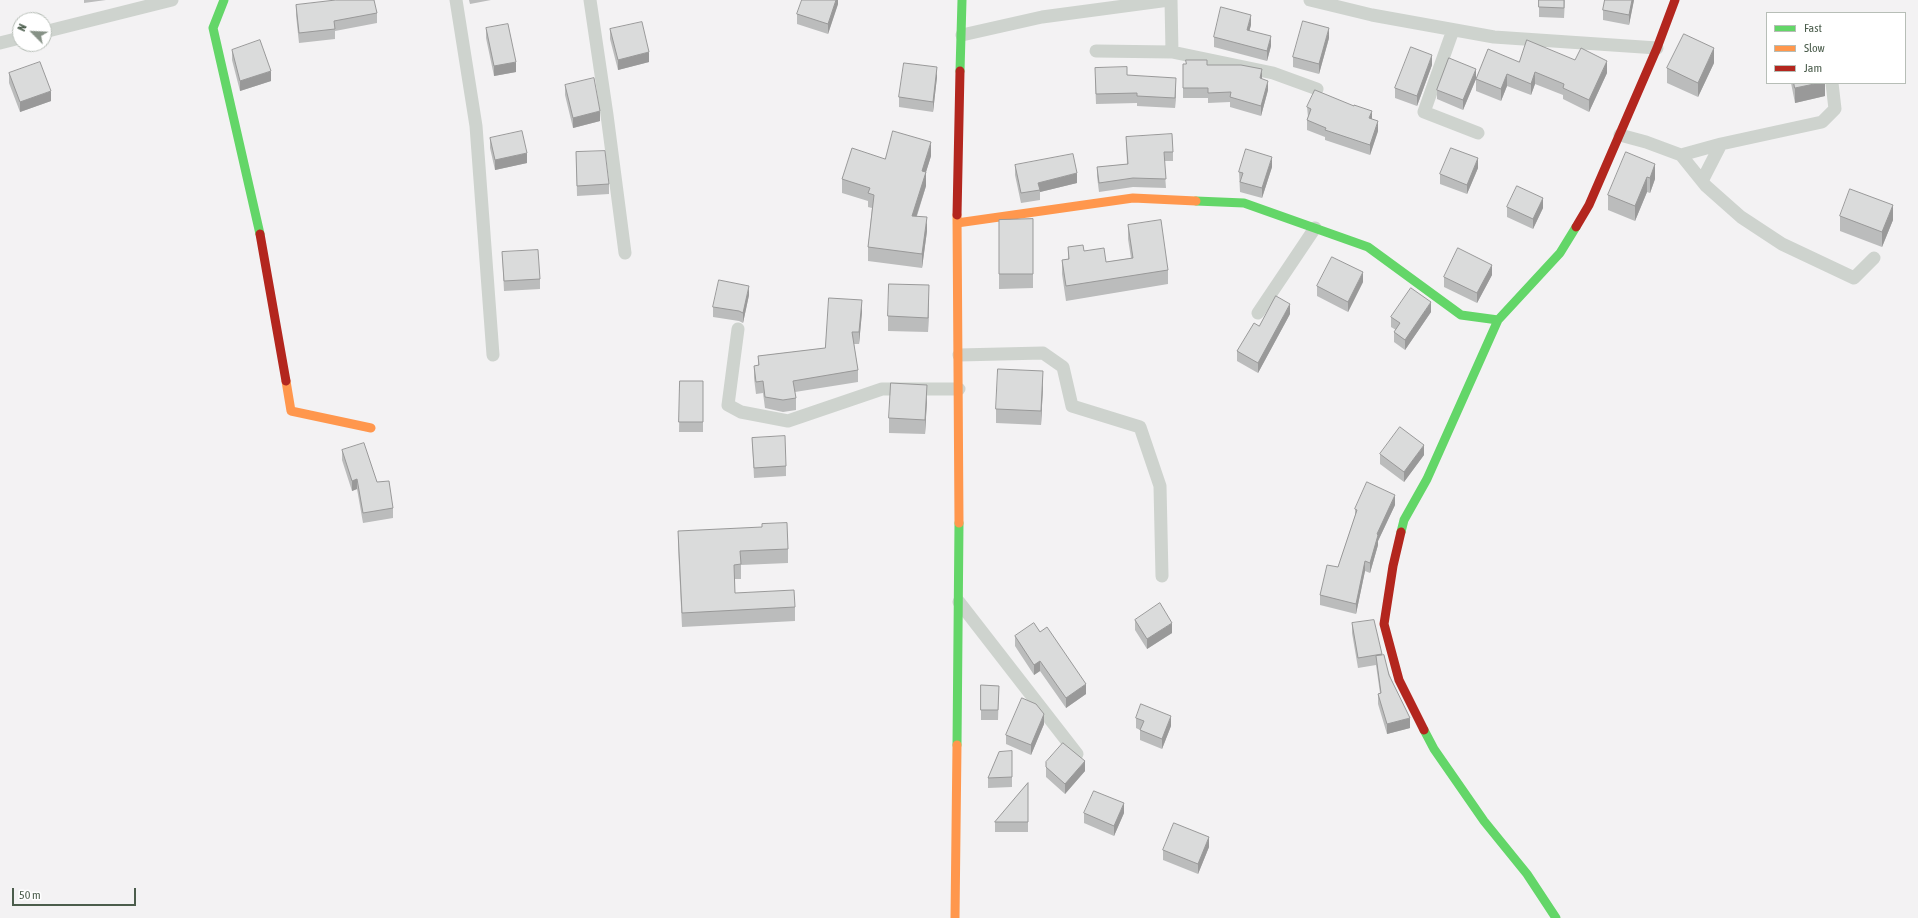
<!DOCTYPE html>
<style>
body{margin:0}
#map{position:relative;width:1918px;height:918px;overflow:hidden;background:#f3f2f3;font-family:"Asap Condensed",sans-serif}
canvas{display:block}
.legend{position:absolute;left:1766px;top:12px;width:140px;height:72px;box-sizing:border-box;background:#fff;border:1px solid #b7beb7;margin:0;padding:5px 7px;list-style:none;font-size:12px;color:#4b5d4c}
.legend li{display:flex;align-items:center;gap:8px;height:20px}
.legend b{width:20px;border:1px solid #b7beb7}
.north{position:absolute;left:12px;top:12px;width:40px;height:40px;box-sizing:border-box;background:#fff;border:1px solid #b7beb7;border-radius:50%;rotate:294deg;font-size:11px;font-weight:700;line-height:16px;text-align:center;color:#4b5d4c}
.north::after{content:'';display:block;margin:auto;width:14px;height:18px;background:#869186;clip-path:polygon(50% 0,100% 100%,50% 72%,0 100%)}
.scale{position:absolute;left:12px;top:888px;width:124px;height:18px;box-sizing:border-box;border:2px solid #4b5d4c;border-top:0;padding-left:5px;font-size:12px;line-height:14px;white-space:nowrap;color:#4b5d4c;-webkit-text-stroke:3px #fff;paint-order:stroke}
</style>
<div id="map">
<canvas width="1918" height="918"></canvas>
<ul class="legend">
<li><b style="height:5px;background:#63d668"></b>Fast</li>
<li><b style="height:5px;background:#ff974d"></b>Slow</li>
<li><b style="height:5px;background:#b3261e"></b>Jam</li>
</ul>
<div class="north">N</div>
<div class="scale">50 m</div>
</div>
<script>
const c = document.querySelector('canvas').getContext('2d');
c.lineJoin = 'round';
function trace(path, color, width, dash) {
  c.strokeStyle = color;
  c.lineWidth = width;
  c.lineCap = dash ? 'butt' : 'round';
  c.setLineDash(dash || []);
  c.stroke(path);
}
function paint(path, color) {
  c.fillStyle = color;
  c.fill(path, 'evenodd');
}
trace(new Path2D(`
 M456 0 476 126 493 355
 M590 0 607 115 625 253
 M1171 0 1172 52 1273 73 1317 89
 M1310 0 1372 15 1494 37 1657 48
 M1453 30 1424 112 1478 133
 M44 32 172 0
 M962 35 1042 17 1169 0
 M0 43 20 38
 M1096 51 1172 52
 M1620 135 1646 142 1681 155 1706 186 1741 217 1782 244 1854 278 1874 258
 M1681 155 1721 144 1822 122 1835 109 1832 83
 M1702 181 1721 144
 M1258 313 1315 228
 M738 329 728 405 741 412 788 421 882 389H959
 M959 355 1043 353 1063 367 1072 406 1140 427 1160 486 1162 576
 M959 602 1077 754`), '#ced3ce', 13);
trace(new Path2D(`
 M224 0 213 28 260 234
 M960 71 962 0
 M1196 201 1244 203 1368 247 1461 315 1498 320
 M1401 532 1404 520 1427 479 1498 320 1560 253 1576 227
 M1424 730 1434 749 1484 821 1527 874 1556 918
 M957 745 959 523`), '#63d668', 9);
trace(new Path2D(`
 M957 215 959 523
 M957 223 1133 198 1196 201
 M286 381 291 411 371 428
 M955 918 957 745`), '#ff974d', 9);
trace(new Path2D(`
 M957 215 960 71
 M1576 227 1589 205 1657 48 1675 0
 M260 234 286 381
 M1401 532 1393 566 1384 624 1399 680 1424 730`), '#b3261e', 9);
paint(new Path2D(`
 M84 0H106L84 3Z
 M469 0H491L470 4Z
 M838 0V4L828 34 797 24V14Z
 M1565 0 1564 18 1539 17V7Z
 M1605 0H1634L1629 25 1603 20V10Z
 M296 5 377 13V23L335 31V39L299 43 296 15Z
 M1251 25 1249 31 1271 46 1267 61 1214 47V37Z
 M486 28 516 72 494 76 486 38Z
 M610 29 649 62 618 70 610 39Z
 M1329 38 1319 74 1293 67V57Z
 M232 50 271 81 240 91 232 60Z
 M1519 62 1607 73 1589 112 1563 99V95L1535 84 1531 95 1507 86 1501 101 1476 91V79L1463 110 1437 99V90L1476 79Z
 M1714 63 1698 97 1667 83V68Z
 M1183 64 1207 65 1262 79 1268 90 1261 116 1230 107V102L1208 103V98H1183Z
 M1432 65 1417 106 1395 98V88Z
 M9 73 51 101 20 112 9 83Z
 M1127 75 1176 88 1175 108 1137 106V103L1096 104 1095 78Z
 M937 77 933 112 899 107V97Z
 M1791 83H1825V96L1795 103Z
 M565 85 600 121 573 128 565 95Z
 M1307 107 1372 119 1378 131 1370 155 1325 140V137L1307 130V120L1308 117Z
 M1126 137 1173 152V161H1164L1166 188 1133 187 1099 192 1097 176V167L1127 164Z
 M490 138 527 163 495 170 490 148Z
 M576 152 609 184V194L577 196Z
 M931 156 926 172V186L917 216 927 231 922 268 868 261V247L872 208 868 207V201L842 193V179L885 159Z
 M1655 164V179L1650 193 1647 192 1635 221 1608 210V195Z
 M1015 165 1077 183 1040 192V200L1021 203 1015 175Z
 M1272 167 1262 198 1240 192 1239 172Z
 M1478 168 1467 194 1440 184V174Z
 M1507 207 1543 208 1533 229 1507 217Z
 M1840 216 1893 220 1882 247 1840 231Z
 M1033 219V288L999 289V220Z
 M1128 225 1168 270V284L1066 301 1062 274V260L1068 259V247L1084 251 1106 262 1131 258 1128 239Z
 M502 252 540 279V289L504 291Z
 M1492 275 1477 303 1444 287V277Z
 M1363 282 1348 312 1317 296V286Z
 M749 295 743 323 739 321 713 317V307Z
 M929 300 928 332 888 331V316Z
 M862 312 859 344H854L858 370V382L795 392 796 398V410L783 412 765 408 763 393 756 394 754 378V366L758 365V356L825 348Z
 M1431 312 1405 350 1394 342V332L1396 330 1391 327V317Z
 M1290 314 1258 373 1237 361V351L1259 326Z
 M680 381H703V432H679Z
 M1043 386 1041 425 996 423V409Z
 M927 400 925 434 889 433V418Z
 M752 438 786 466V476L754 478Z
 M342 450 377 482 393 508V518L363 523 357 489 352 491 342 460Z
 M1380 454 1424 455 1404 482 1380 464Z
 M1395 505 1378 541V545L1370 573 1365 571 1356 614 1320 605V595L1338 567 1355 516V509Z
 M678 531 788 549V563L741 565V579H735V593L795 607V621L682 627 678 546Z
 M1135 620 1172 633 1147 649 1135 630Z
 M1352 623 1382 654V655L1410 728 1387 734 1378 704V694L1380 693 1376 665 1358 668 1352 633Z
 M1015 636 1086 694 1066 708 1040 671 1034 675 1015 646Z
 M981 685 999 686 998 720H981Z
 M1136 718 1171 726 1162 749 1140 740V730L1136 728Z
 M1044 724 1031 755 1006 744V735Z
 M1012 751V787L988 788V778Z
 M1046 762 1085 771 1065 794 1046 777Z
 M1028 783V832H995V822Z
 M1084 813H1124L1114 836 1084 823Z
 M1209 847 1198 874 1163 860V850Z`), '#bbbcbc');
paint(new Path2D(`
 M836 0H838V4L828 34V24Z
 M1632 0H1634L1629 25V15Z
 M1251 15V25L1247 40V30Z
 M1329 28V38L1319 74V64Z
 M1271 36V46L1267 61V51Z
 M1714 48V63L1698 97V83Z
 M649 52V62L618 70V60Z
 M1432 55V65L1417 106V96Z
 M1607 61V73L1589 112V100Z
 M516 62V72L494 76V66Z
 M937 67V77L933 112V102Z
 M1262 69V79L1260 78Z
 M1476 69V79L1463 110V100Z
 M271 71V81L240 91V81Z
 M1535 72V84L1531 95V84Z
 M1507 74V86L1501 101V89Z
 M1176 78V88L1175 108V98Z
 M1268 81V90L1261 116V106Z
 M1819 83H1825V96L1795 103V88Z
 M51 91V101L20 112V102Z
 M600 111V121L573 128V118Z
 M1372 111V121L1369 118Z
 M1378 121V131L1370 155V145Z
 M931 142V156L922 185V171Z
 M527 153V163L495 170V160Z
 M1272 157V167L1262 198V188Z
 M1478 158V168L1467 194V185Z
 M1655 164V179L1650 193V178Z
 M926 172V186L912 230V216Z
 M1077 173V183L1040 192 1038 183Z
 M1647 177V192L1635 221V206Z
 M1543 198V208L1533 229V219Z
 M1893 205V220L1882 247V232Z
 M927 217V231L922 268V254Z
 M1492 265V275L1477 303V293Z
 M1363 272V282L1348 312V302Z
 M929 285V300L928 332V318Z
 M749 286V295L743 323V313Z
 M862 300V312L859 344V332Z
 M1431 302V312L1405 350V340Z
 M1290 304V314L1258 373V363Z
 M1043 371V386L1041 425V411Z
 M927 385V400L925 434V420Z
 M1424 445V455L1404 482V472Z
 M357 479V489L352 491V481Z
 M1395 495V505L1378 541V545L1370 573V563L1377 534Z
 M1365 561V571L1356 614V604Z
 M1172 623V633L1147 649V639Z
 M1040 661V671L1034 675V665Z
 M1086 684V694L1066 708V698Z
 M1044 714V724L1031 755V745Z
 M1171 716V726L1162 749V739Z
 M1410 718V728L1387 734V724Z
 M1085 761V771L1065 794V784Z
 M1124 803V813L1114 836V826Z
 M1209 837V847L1198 874V864Z`), '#999');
const building = new Path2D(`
 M336 0H374L377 13 334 21 335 29 299 33 296 5Z
 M802 0H836L828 24 797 14Z
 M1539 0H1564V8L1539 7Z
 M1605 0H1632L1629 15 1603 10Z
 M1221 7 1251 15 1247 30 1271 36 1267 51 1214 37Z
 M1303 21 1329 28 1319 64 1293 57Z
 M642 22 649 52 618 60 610 29Z
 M508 24 516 62 494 66 486 28Z
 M1684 34 1714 48 1698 83 1667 68Z
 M260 40 271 71 240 81 232 50Z
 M1527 40 1575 60 1581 48 1607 61 1589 100 1563 88 1564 84 1535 72 1531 84 1507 74 1501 89 1476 79 1488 49 1519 62Z
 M1411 47 1432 55 1417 96 1395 88Z
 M1449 58 1476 69 1463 100 1437 90Z
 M1186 60H1207V65H1241L1262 69 1260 78 1268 81 1261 106 1230 97 1231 92 1208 93V88H1183V64H1186Z
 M40 62 51 91 20 102 9 73Z
 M904 63 937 67 933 102 899 97Z
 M1127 67V75L1176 78 1175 98 1137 96V93L1096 94 1095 68Z
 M594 78 600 111 573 118 565 85Z
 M1794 83H1819L1795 88Z
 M1315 90 1354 106V105L1372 111 1369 118 1378 121 1370 145 1325 130 1326 128 1307 120 1311 109 1307 107Z
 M522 131 527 153 495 160 490 138Z
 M893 131 931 142 922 171 926 172 912 216 927 217 922 254 868 247 874 195 868 193 870 188 842 179 852 148 885 159Z
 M1172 134 1173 152H1164L1166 179 1133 178 1099 183 1097 167 1128 164 1126 137Z
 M1451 148 1478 158 1467 185 1440 174Z
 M1246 149 1272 157 1262 188 1240 182 1243 173 1239 172Z
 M605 151 609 184 577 186 576 152Z
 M1626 152 1655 164 1650 178 1647 177 1635 206 1608 195Z
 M1073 154 1077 173 1038 183 1040 190 1021 193 1015 165Z
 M1517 186 1543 198 1533 219 1507 207Z
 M1850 189 1893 205 1882 232 1840 216Z
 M1033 219V274H999V220Z
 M1161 220 1168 270 1066 286 1062 260 1069 259 1068 247 1083 245 1084 251 1104 248 1106 262 1133 258 1128 225Z
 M1458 248 1492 265 1477 293 1444 277Z
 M538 250 540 279 504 281 502 252Z
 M1332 257 1363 272 1348 302 1317 286Z
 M719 280 749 286 743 313 739 311 713 307Z
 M889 284 929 285 928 318 888 316Z
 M1411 288 1431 302 1405 340 1394 332 1400 323 1391 317Z
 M1276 296 1290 304 1258 363 1237 351 1254 323 1259 326Z
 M829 298 862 300 859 332H852L858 370 793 381 796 398 783 400 765 397 763 381 756 382 754 366 759 365 758 356 825 348Z
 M998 369 1043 371 1041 411 996 409Z
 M680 381H703V422H679Z
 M891 383 927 385 925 420 889 418Z
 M1400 427 1424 445 1404 472 1380 454Z
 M785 436 786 466 754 468 752 438Z
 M364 443 377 482 389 481 393 508 363 513 357 479 352 481 342 450Z
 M1367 482 1395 495 1377 534 1378 535 1370 563 1365 561 1356 604 1320 595 1327 565 1338 567 1357 510 1355 509Z
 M787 523 788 549 740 551 741 564 734 565 735 593 794 590 795 607 682 613 678 531 762 527V524Z
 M1160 603 1172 623 1147 639 1135 620Z
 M1374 620 1382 654 1358 658 1352 623Z
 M1034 623 1040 632 1047 627 1086 684 1066 698 1040 661 1034 665 1015 636Z
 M1384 655 1389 675 1410 718 1387 724 1378 694 1381 693 1376 656Z
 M981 685 999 686 998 710H981Z
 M1022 698 1036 704 1044 714 1031 745 1006 735Z
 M1141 704 1171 716 1162 739 1140 730 1144 721 1136 718Z
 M1063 743 1085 761 1065 784 1046 767V762Z
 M1012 751V777L988 778 999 752Z
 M1028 783V822H995Z
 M1094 791 1124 803 1114 826 1084 813Z
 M1174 823 1209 837 1198 864 1163 850Z`);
paint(building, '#dadbdb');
trace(building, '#999', 1);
</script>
